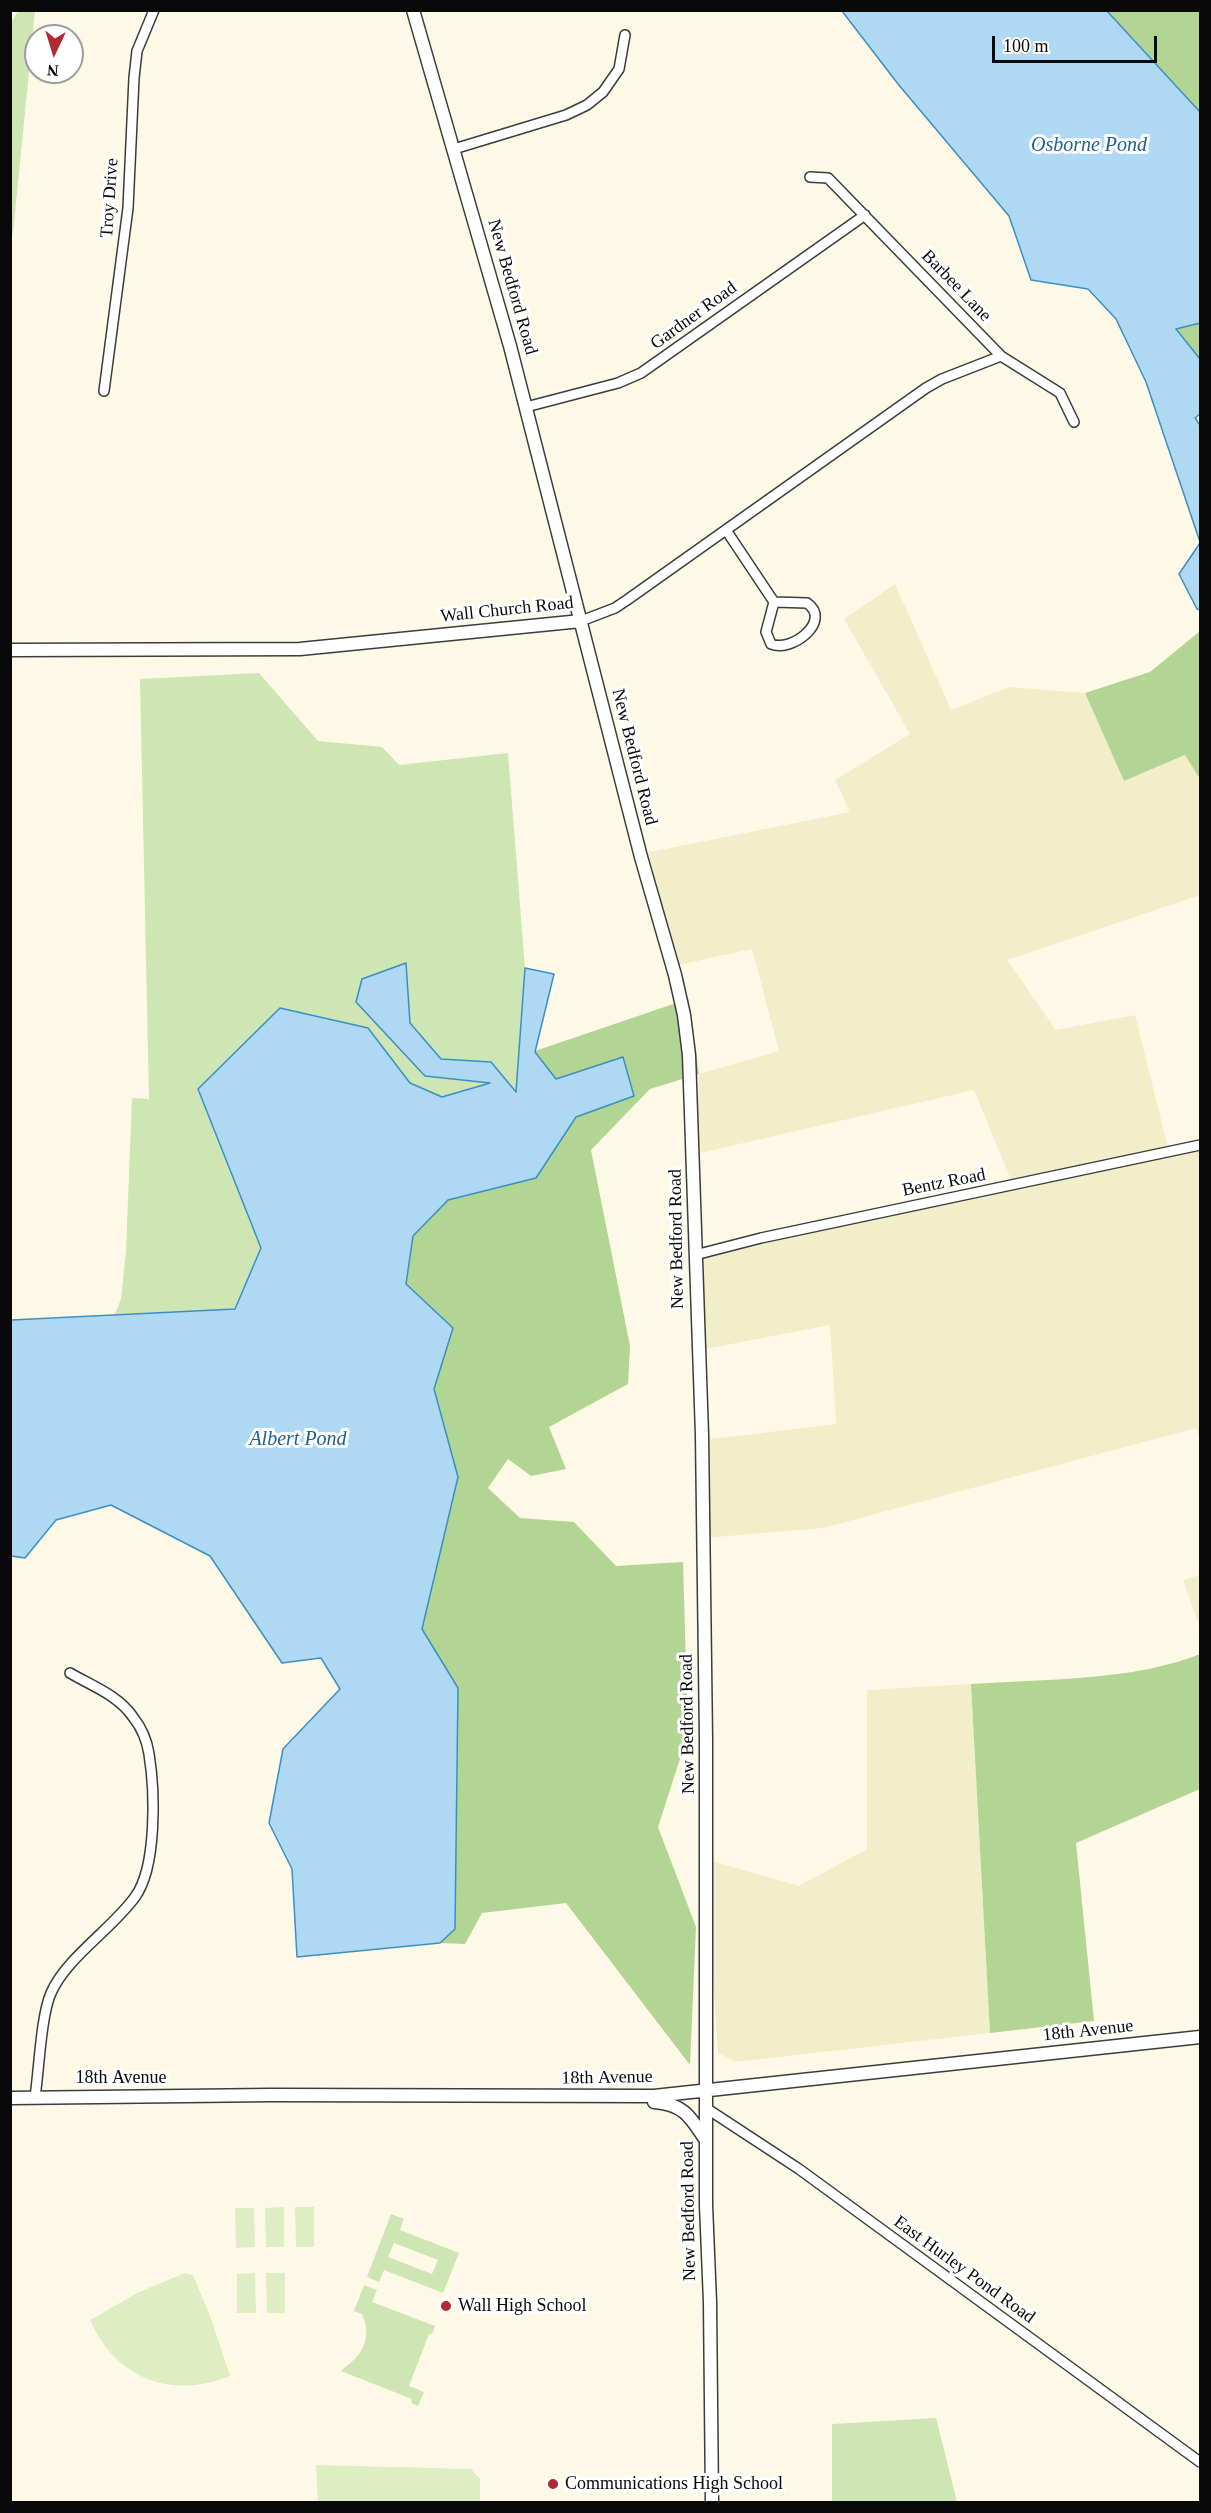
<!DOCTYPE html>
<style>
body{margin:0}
#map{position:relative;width:1211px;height:2513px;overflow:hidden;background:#fef9e7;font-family:Georgia,serif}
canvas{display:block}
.frame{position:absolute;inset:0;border:12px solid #090909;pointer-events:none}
.north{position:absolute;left:24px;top:24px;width:60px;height:60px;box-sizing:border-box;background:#fff;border:2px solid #9d9d9d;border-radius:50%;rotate:184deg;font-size:16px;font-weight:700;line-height:24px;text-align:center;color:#090909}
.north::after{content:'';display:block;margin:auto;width:21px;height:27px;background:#b12a32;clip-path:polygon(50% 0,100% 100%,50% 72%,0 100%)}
.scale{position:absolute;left:992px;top:36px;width:165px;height:27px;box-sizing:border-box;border:3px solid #090909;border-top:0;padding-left:8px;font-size:18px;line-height:21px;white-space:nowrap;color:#090909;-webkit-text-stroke:4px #fff;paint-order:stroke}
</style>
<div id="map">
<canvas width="1211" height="2513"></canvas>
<div class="frame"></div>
<div class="north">N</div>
<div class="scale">100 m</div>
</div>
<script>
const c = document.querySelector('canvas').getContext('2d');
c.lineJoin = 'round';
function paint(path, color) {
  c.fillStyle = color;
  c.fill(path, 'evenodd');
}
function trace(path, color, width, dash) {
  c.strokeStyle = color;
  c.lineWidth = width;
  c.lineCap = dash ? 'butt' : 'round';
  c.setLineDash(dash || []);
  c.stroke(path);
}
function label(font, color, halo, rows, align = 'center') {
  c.font = font + ' Georgia,serif';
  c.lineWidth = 6;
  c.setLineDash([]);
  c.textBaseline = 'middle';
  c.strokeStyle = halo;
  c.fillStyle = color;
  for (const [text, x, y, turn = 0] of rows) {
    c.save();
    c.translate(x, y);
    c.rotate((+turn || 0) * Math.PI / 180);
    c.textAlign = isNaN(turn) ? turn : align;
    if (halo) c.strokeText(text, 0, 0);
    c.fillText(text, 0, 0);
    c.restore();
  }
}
paint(new Path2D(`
 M895 584 951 710 1009 687 1085 693 1124 781 1186 755 1200 779V895L1007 960 1056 1030 1135 1015 1168 1148 1200 1139V1439L1196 1428 823 1528 704 1538 703 1440 836 1424 830 1325 700 1350 698 1258 1013 1185 974 1090 696 1154 699 1074 779 1051 752 949 678 965 645 853 850 812 835 780 910 734 844 619Z
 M1200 1575V1628L1183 1580Z
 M971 1684 990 2033 735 2062 718 2053 705 1859 799 1886 867 1849V1690Z`), '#f1eec9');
paint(new Path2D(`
 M18 11H35L13 233H11L10 24Z
 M259 673 318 741 382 747 399 765 508 753 525 968 516 1092 491 1062 441 1059 410 1023 406 964 362 979 425 1076 492 1083 442 1097 410 1083 368 1028 198 1089 261 1248 235 1309 115 1314 121 1299 126 1251 132 1098 149 1099 140 679Z
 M391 2214 404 2219 400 2230 459 2253 443 2293 384 2270 379 2282 367 2277ZM394 2243 438 2260 432 2274 388 2257Z
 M364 2285 377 2290 372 2302 435 2326 432 2334H429L409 2386 424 2392 418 2406 411 2403 412 2399 341 2371C355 2359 368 2350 366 2328 366 2323 363 2318 362 2314L354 2311Z
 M936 2418 957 2502H832V2424Z`), '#cee5b4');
paint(new Path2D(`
 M1107 11H1200V112Z
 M1200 323V359L1175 329Z
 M1200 631V779L1185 755 1124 781 1085 693 1150 672Z
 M688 999 699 1074 650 1089 591 1150 630 1346 628 1384 549 1427 566 1469 531 1476 508 1459 488 1488 520 1518 574 1522 616 1566 683 1562 688 1734 658 1827 696 1927 690 2065 566 1903 482 1913 465 1944 440 1943 455 1929 458 1688 422 1629 458 1477 434 1389 453 1328 406 1284 413 1236 448 1200 536 1178 576 1117 633 1096 556 1080 535 1051Z
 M1200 1654V1789L1076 1843 1094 2021 990 2033 971 1684C1043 1679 1134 1681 1200 1654Z`), '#b2d594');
paint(new Path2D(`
 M284 2207V2247H266L265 2208Z
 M295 2207H314V2247H296Z
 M235 2208H254L255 2247 236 2248Z
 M185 2273 193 2275 210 2316 230 2376C171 2400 115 2378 90 2320L139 2292Z
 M255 2273 256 2313H237V2274Z
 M266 2273H285V2313H267Z
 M316 2465 471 2469 480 2479V2502H318Z`), '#dfedc5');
const water = new Path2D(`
 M842 11H1107L1200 112V323L1176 329 1200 359V414L1195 418 1200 425V542L1146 382 1116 319 1088 289 1031 280 1009 216 898 84Z
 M1200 543V610L1197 609 1179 574Z
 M406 963 410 1023 441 1059 491 1062 516 1092 525 968 554 974 535 1052 556 1079 623 1057 634 1096 576 1117 536 1178 448 1200 413 1236 406 1284 453 1328 434 1389 458 1477 422 1629 458 1688 455 1929 440 1943 297 1957 292 1869 269 1823 283 1749 340 1689 321 1658 282 1663 210 1556 111 1505 56 1520 25 1558 11 1556V1320L235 1309 261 1248 198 1089 280 1008 368 1028 410 1083 442 1097 490 1083 425 1076 356 1002 362 979Z`);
paint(water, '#afd9f2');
trace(water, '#3a8fc5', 1.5);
const minor = new Path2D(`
 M454 149 566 115 587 105 603 92 619 69 625 35
 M810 177 828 178 1001 356 1060 393 1074 422
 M104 391 128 208 134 78 137 51 154 10
 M526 407 618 383 641 373 865 215
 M726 530 774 602
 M774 602 807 603C833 621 791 653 771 644L766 632Z
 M581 621 615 608 627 600 926 388 942 379 1001 356
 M695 1255 761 1238 1200 1145
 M35 2097C39 2071 41 2015 51 1993 66 1958 112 1929 135 1897 157 1867 155 1791 149 1754 147 1741 141 1727 133 1717 118 1695 92 1686 70 1673
 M706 2108 799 2169 1200 2462`);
const tertiary = new Path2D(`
 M413 10 510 346 641 857 675 975 684 1015 689 1055 702 1435 706 1740V2205L710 2302 712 2502
 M10 650 300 649 581 621
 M10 2098 271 2095 654 2096 1200 2037
 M654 2102C683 2104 690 2116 705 2139`);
trace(minor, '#3c3c3c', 12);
trace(tertiary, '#3c3c3c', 15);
trace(minor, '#fff', 9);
trace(tertiary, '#fff', 12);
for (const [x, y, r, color] of [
 [446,2306,6,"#b12a32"],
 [553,2484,6,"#b12a32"]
]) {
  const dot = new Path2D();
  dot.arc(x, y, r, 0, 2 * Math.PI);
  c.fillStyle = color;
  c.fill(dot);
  trace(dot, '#fff', 2);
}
label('18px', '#090909', '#fff', [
 ["Troy Drive",110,198,-86],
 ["Barbee Lane",956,286,46],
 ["New Bedford Road",512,287,74],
 ["Gardner Road",694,316,-36],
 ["Wall Church Road",507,610,-6],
 ["New Bedford Road",634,757,76],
 ["Bentz Road",944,1183,-11],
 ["New Bedford Road",677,1239,-91],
 ["New Bedford Road",688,1724,-91],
 ["18th Avenue",1088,2031,-6],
 ["18th Avenue",121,2078],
 ["18th Avenue",607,2078,-1],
 ["New Bedford Road",689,2211,-91],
 ["East Hurley Pond Road",964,2270,36]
]);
label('18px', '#090909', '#fff', [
 ["Wall High School",458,2306],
 ["Communications High School",565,2484]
], 'left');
label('italic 20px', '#1b5f93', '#fff', [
 ["Osborne Pond",1089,146],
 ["Albert Pond",298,1440]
]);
</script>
